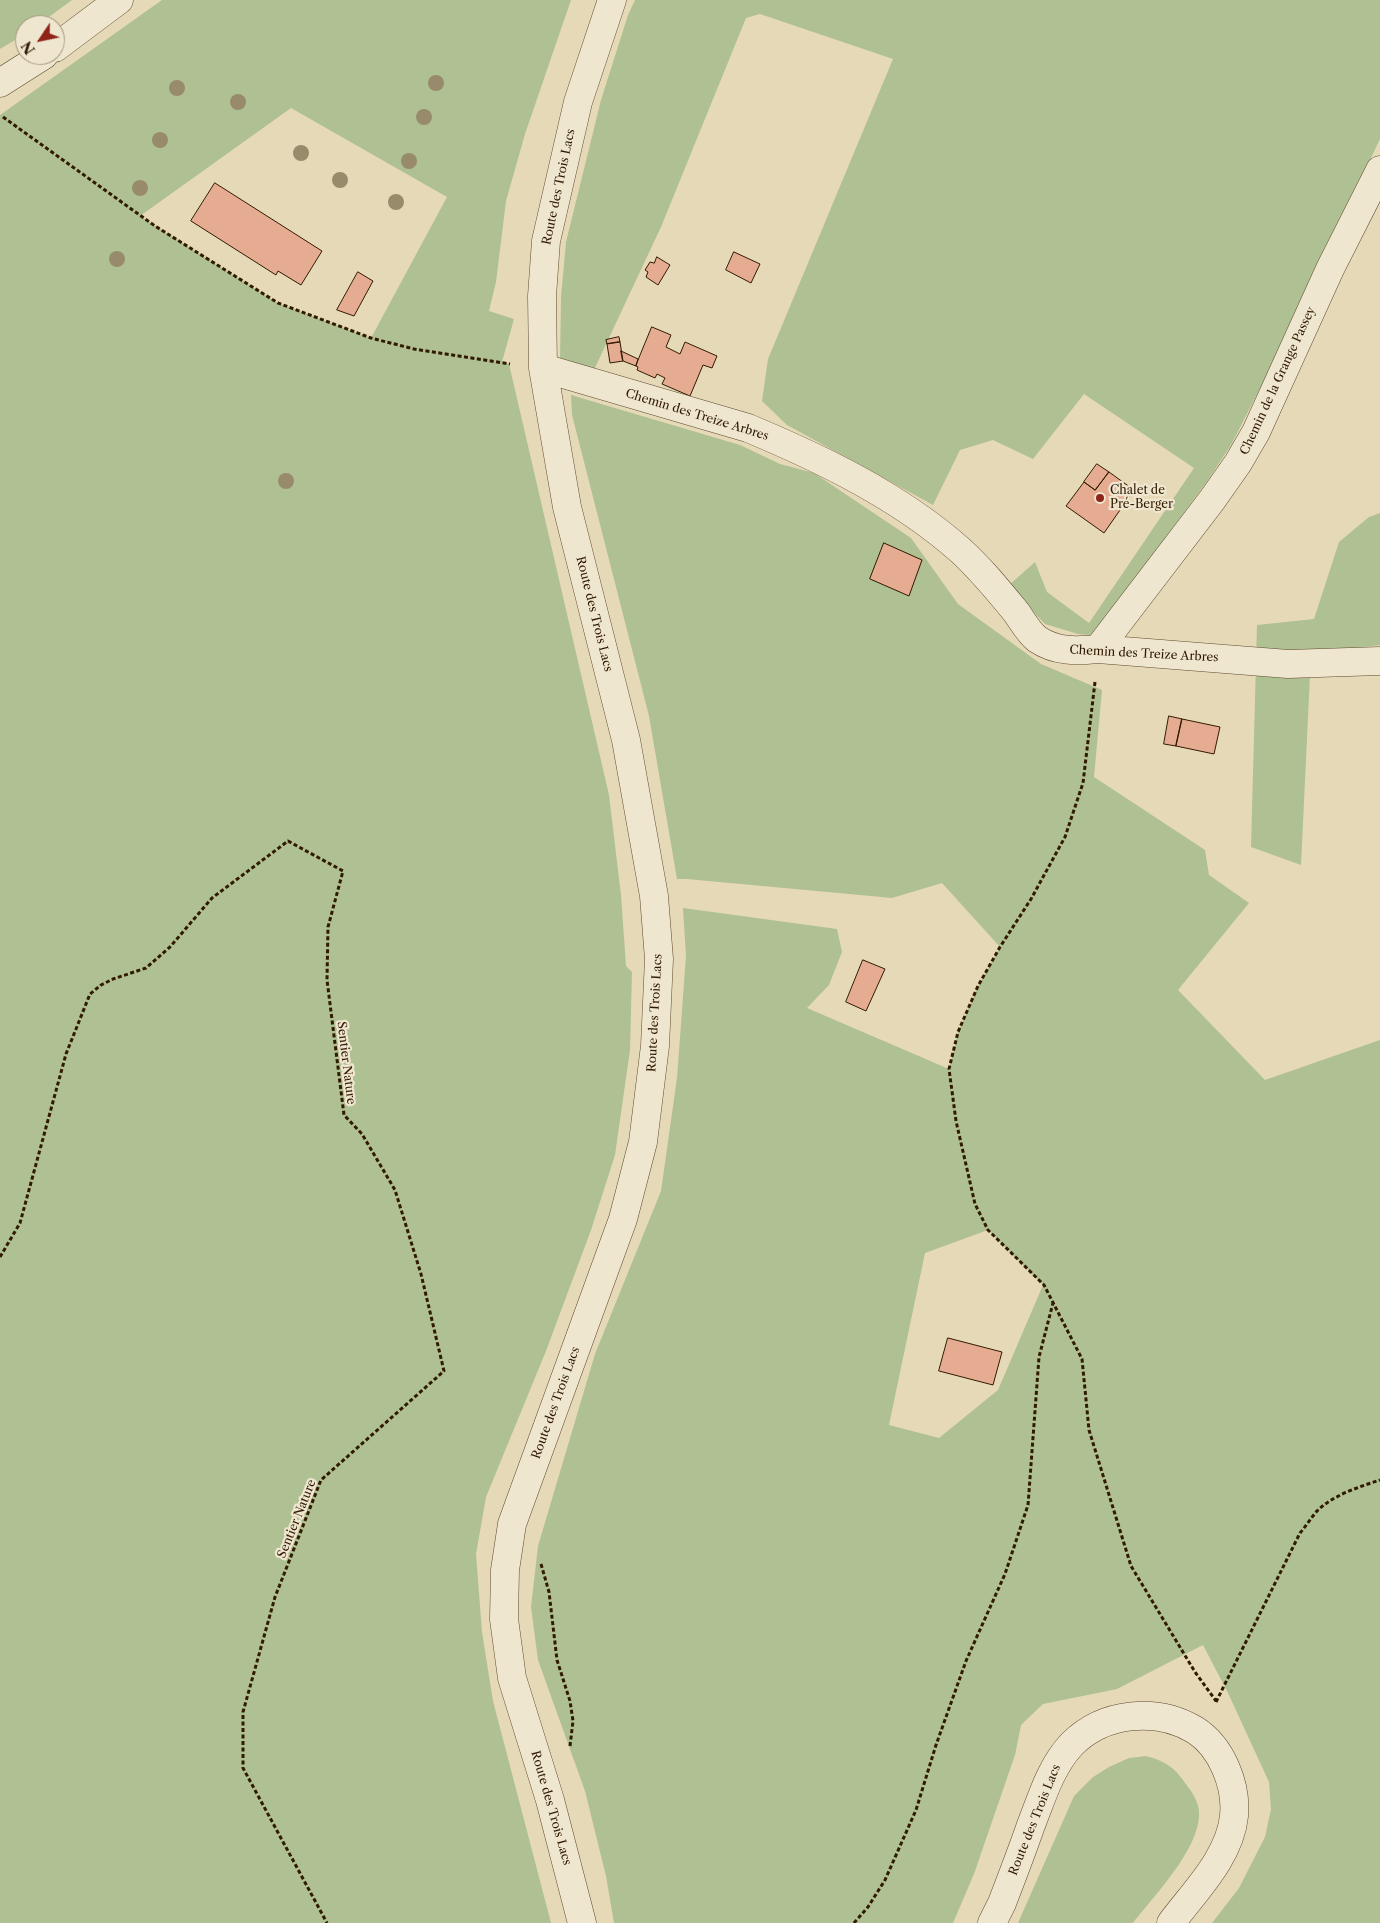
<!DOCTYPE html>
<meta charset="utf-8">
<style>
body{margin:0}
#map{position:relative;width:1380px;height:1923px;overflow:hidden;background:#e6d9b7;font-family:"Libre Caslon Text",serif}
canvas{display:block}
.north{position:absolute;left:15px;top:15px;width:50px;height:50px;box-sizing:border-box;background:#efe6d0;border:1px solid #a3947d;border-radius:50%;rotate:236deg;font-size:14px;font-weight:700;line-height:20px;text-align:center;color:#311a00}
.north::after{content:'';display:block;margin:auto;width:18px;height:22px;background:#8f2418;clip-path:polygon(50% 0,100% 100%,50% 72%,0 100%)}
</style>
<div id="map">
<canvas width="1380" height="1923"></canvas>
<div class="north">N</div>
</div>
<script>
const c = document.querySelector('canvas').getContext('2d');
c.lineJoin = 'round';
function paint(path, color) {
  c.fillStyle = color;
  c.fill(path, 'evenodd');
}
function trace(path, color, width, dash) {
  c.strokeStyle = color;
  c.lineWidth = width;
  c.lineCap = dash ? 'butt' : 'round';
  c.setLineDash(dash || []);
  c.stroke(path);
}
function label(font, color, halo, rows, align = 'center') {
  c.font = font + ' "Libre Caslon Text",serif';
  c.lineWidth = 4.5;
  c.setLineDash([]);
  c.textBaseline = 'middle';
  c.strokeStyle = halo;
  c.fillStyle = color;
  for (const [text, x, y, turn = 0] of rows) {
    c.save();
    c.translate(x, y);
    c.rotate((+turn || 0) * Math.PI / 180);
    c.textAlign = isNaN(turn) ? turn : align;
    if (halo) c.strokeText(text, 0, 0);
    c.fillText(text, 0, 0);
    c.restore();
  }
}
paint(new Path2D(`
 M0 0H72L38 25H25V34L0 49Z
 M162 0H571L525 134 506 201 496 282 489 311 514 319 502 362 509 364 609 795 621 895 626 966 632 972 630 1050 615 1155 591 1230 546 1351 486 1497 476 1554 482 1632 493 1701 551 1923H0V115ZM291 108 447 197 371 338 278 303 140 216Z
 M635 0H1380V139L1274 361 1231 445 1206 483 1098 628 1090 635 1078 634 1045 624 1008 586 1035 562 1047 592 1089 623 1194 468 1084 394 1033 459 993 440 960 450 933 505 787 425 762 401 768 359 893 59 760 14 746 18 661 227 593 372 560 360 561 297 566 242 601 100 628 15Z
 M571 395 740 445 780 464 814 473 911 538 958 604 1041 664 1102 690 1094 777 1205 850 1209 875 1249 903 1178 990 1265 1080 1380 1040V1923H1212L1239 1888 1265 1837 1271 1809 1269 1782 1228 1693 1203 1645 1117 1689 1043 1704 1021 1725 1015 1755 974 1874 953 1923H614L606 1876 585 1791 538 1660 531 1607 538 1546 595 1354 661 1191 677 1078 686 956 683 908 837 929 842 952 829 985 807 1008 949 1069 958 1032 978 986 1000 947 942 883 892 898 687 879H677L649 716 572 415ZM988 1230 1043 1285 998 1390 939 1438 889 1425 925 1253Z
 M1380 513V645L1311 654 1301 865 1251 847 1257 625 1314 619 1339 542 1369 517Z
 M1146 1756C1168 1762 1176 1769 1188 1787 1193 1793 1199 1804 1199 1812 1201 1847 1155 1895 1133 1923H1018L1074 1796 1093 1777 1109 1767 1129 1758Z`), '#afc093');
const building = new Path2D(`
 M215 183 322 251 301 285 278 271 276 275 191 221Z
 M734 252 760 264 751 283 726 270Z
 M657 257 670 265 658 285 646 277 648 272 645 270 650 262 654 263Z
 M358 272 373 281 354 316 337 310Z
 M652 327 671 335 666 347 680 354 685 342 717 356 712 368 703 365 690 396 662 384 665 378 657 374 655 378 637 370 638 367 636 366Z
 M619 337 620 342 607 344 606 340Z
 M620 342 623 361 610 363 607 344Z
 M621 351 638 359 636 366 623 361Z
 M1097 464 1109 472 1095 490 1084 482Z
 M1109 472 1134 490 1104 533 1066 506 1084 482 1095 490Z
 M884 543 922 560 909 596 870 579Z
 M1169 716 1182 719 1176 746 1164 744Z
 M1182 719 1220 727 1214 754 1176 746Z
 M863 960 885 969 866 1011 846 1002Z
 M948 1338 1002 1352 993 1385 939 1371Z`);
paint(building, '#e5ac92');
trace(building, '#311a00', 1);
const minor = new Path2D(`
 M55 48 119 0
 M0 83 44 55
 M543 368 748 428C822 459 899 496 960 550 981 569 998 590 1016 612 1022 620 1028 632 1037 639 1056 652 1076 651 1098 649L1288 664 1380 661
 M1098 649 1212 500 1238 463 1256 432 1330 269 1380 170
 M582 1923 550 1800 512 1678 504 1619 505 1570 512 1524 623 1219 643 1142 655 1046 659 959 654 896 626 740 567 507 543 368 542 296 546 241 578 102 612 0
 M992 1923 1002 1903C1012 1877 1022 1851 1031 1825 1042 1797 1051 1766 1072 1744 1104 1712 1157 1707 1195 1730 1222 1747 1237 1786 1234 1816 1230 1857 1194 1892 1171 1923`);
trace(minor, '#5e4a2e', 29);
trace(new Path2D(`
 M3 117 155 226 278 303 371 338 414 349 510 364
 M1095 682 1083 783 1065 837 1031 899 1000 947 978 986 958 1032 949 1069 956 1121 975 1204 988 1230 1044 1285 1082 1359 1089 1430 1131 1566 1195 1672 1216 1701
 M0 1257 20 1223 66 1054 90 994 101 985 113 979 146 968 170 947 212 898 288 841 343 871 328 927 327 980 344 1115 362 1134 395 1190 421 1274 444 1371 321 1480 275 1597 243 1712V1768L327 1923
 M541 1564 549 1592 557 1660 570 1701 573 1721 570 1746
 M1216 1702 1300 1533C1306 1526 1311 1518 1317 1511 1333 1495 1359 1487 1380 1480
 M854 1923 868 1907 885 1880 916 1810 936 1745 966 1661 1005 1574 1028 1505 1039 1357 1053 1303`), '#311a00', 3, [4, 2.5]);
trace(minor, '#efe6d0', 28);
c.fillStyle = '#978b6b';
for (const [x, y] of [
 [436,83],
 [177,88],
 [238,102],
 [424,117],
 [160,140],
 [301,153],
 [409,161],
 [340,180],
 [140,188],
 [396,202],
 [117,259],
 [286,481]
]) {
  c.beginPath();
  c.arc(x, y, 8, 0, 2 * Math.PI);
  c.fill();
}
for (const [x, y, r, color] of [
 [1100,498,5,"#8f2418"]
]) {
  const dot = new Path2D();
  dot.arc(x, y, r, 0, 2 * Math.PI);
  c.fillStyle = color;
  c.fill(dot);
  trace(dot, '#efe6d0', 2);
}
label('12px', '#311a00', '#efe6d0', [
 ["Route des Trois Lacs",559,187,-78],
 ["Chemin de la Grange Passey",1278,381,-65],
 ["Chemin des Treize Arbres",697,415,17],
 ["Route des Trois Lacs",594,614,76],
 ["Chemin des Treize Arbres",1144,654,3],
 ["Route des Trois Lacs",655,1013,-87],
 ["Sentier Nature",346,1063,83],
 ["Route des Trois Lacs",556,1403,-70],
 ["Sentier Nature",297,1519,-68],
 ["Route des Trois Lacs",551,1808,74],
 ["Route des Trois Lacs",1035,1820,-68]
]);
label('12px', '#311a00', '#efe6d0', [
 ["Chalet de",1110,491],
 ["Pré-Berger",1110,505]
], 'left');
</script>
